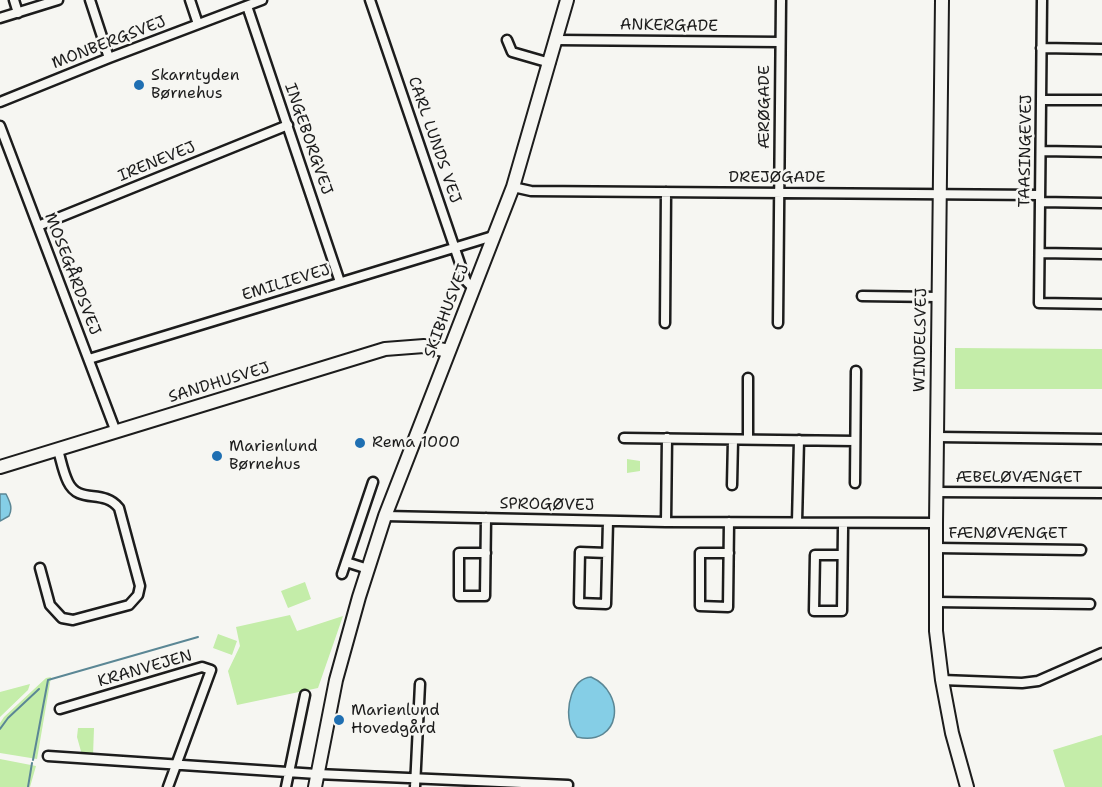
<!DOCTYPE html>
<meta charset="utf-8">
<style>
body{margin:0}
canvas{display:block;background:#f6f6f2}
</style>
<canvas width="1102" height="787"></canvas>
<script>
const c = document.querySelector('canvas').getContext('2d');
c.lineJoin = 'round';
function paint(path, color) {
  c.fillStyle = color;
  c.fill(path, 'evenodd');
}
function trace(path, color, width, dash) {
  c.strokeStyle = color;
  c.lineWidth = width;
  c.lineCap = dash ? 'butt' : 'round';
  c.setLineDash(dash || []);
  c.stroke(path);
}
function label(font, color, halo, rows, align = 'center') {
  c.font = font + ' "Shantell Sans",sans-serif';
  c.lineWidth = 5;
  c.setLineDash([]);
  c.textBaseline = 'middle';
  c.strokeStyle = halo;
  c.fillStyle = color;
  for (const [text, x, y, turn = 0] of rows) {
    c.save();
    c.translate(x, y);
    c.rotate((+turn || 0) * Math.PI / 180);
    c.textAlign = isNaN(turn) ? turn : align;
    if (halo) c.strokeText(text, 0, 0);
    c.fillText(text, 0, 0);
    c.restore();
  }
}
paint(new Path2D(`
 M955 348 1102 349V389H955Z
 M627 459 640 461V471L627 473Z
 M305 582 311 599 288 608 281 591Z
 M290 615 297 631 343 616 318 688 237 705 228 671 240 646 236 627Z
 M218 634 237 641 232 655 213 648Z
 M51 677 37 759 0 753V723L4 717 46 678Z
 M30 684 28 690 0 717V692Z
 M78 728H94L93 756 82 755 77 737Z
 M1102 735V787H1065L1053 750Z
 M0 759 36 766 30 787H0Z`), '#c4eda9');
const water = new Path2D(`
 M0 494H6C10 502 13 508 9 516L0 521Z
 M591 677C627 693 621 747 577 737 575 733 571 729 570 724 566 707 571 679 591 677Z`);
paint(water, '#85cee6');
trace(water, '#5b8795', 1.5);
trace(new Path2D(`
 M0 729 8 718 39 689
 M33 760 48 680 198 637
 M28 787 32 763`), '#5b8795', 2);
const street = new Path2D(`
 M14 0 18 13
 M90 0 109 58
 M190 0 198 24
 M370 0 466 281 473 288
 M1042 0 1039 303 1102 304
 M247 6 340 282
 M0 18 58 0
 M507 40 512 52 550 63
 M557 40 780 42
 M1041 48 1102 49
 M1041 100H1102
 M0 102 109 58 262 0
 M0 126 116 432
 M1041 151 1102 152
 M513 187 531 191 1040 195
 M1040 202 1102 203
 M38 226 288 125
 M1040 253 1102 254
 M862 296 938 297
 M665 323 666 192
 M778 323 781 0
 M89 359 493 236
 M937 437 1102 439
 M624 438 855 441
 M748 439V378
 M855 483 856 371
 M732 485 733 440
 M936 492 1102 493
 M385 516 666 522 936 523
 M666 522 667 438
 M797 522 799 440
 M936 548 1081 550
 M486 553H459V596H485L486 518
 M607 553 580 552 579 603 606 604 608 521
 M729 553H700V606L728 607 729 522
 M842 555H815L814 611H842L843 529V523
 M346 562 368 569
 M40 568 50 605 62 618 73 620 129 605 138 595 140 586 119 508C103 488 79 505 68 482 63 472 61 460 58 450
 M342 574 373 482
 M935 602 1090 604
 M942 680 1022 683 1038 681 1102 653
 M60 709 202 667 211 670 168 787
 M48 756 317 774 568 785
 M286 787 305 695
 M415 787 420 684`);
const secondary = new Path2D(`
 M942 0 936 523V631L942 680 952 733 967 787
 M0 467 385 349 424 346 449 351
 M315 787 336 680 359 597 385 516 513 187 567 0`);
trace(street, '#1c1c1c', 13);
trace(secondary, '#1c1c1c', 16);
trace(street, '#f6f6f2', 8);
trace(secondary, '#f6f6f2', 12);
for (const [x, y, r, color] of [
 [139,85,6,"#1f6fb2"],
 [360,443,6,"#1f6fb2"],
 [217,456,6,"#1f6fb2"],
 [339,720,6,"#1f6fb2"]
]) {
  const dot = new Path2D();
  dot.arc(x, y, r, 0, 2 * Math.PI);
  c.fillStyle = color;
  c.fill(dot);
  trace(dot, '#f6f6f2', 2);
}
label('16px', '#1c1c1c', '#f6f6f2', [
 ["ANKERGADE",669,26,1],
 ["MONBERGSVEJ",109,43,-21],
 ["ÆRØGADE",765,107,-90],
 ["INGEBORGVEJ",308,139,71],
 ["CARL LUNDS VEJ",434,140,71],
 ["TAASINGEVEJ",1026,151,-89],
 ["IRENEVEJ",157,162,-22],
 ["DREJØGADE",777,178],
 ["MOSEGÅRDSVEJ",72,274,69],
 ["EMILIEVEJ",286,283,-17],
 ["SKIBHUSVEJ",447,311,-69],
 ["WINDELSVEJ",921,340,-89],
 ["SANDHUSVEJ",219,383,-17],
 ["ÆBELØVÆNGET",1019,478],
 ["SPROGØVEJ",547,505,1],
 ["FÆNØVÆNGET",1008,534],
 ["KRANVEJEN",145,669,-16]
]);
label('16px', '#1c1c1c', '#f6f6f2', [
 ["Skarntyden",151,76],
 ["Børnehus",151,94],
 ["Rema 1000",372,443],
 ["Marienlund",229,447],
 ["Børnehus",229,465],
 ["Marienlund",351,711],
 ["Hovedgård",351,729]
], 'left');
</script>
